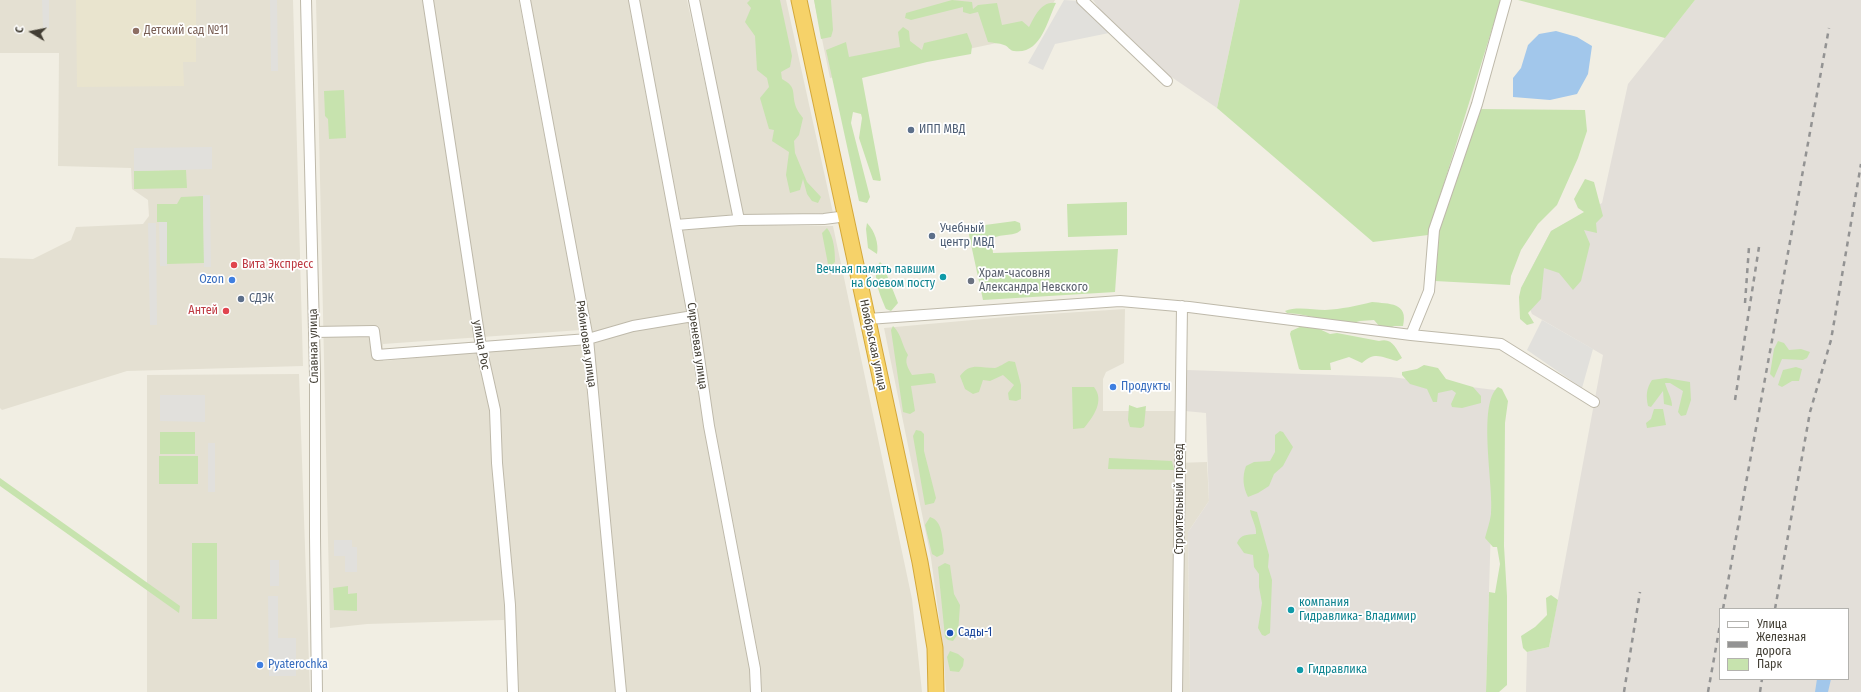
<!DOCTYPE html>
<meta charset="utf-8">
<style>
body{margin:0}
#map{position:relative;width:1861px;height:692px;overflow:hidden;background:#f1eee3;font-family:"Fira Sans Condensed",sans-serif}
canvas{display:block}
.legend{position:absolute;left:1719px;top:608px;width:130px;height:72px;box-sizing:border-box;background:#fff;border:1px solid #b3b2ae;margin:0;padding:5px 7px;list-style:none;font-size:12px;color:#423e34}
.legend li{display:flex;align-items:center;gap:8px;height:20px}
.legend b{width:20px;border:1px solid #b3b2ae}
.north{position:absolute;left:12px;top:12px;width:40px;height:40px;-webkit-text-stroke:3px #fff;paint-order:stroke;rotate:280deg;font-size:11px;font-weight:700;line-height:16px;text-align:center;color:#423e34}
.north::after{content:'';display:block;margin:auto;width:14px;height:18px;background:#423e34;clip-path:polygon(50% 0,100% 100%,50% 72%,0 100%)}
</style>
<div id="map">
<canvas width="1861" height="692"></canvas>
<ul class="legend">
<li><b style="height:5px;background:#fff"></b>Улица</li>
<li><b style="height:5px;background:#939393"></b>Железная дорога</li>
<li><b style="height:11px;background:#c7e3ae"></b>Парк</li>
</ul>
<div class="north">С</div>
</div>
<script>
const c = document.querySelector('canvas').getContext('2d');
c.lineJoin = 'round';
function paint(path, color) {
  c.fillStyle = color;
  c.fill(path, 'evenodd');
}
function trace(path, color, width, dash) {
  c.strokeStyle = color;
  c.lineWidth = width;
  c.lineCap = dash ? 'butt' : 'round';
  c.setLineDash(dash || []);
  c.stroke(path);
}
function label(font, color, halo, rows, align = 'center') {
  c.font = font + ' "Fira Sans Condensed",sans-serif';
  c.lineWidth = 3.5;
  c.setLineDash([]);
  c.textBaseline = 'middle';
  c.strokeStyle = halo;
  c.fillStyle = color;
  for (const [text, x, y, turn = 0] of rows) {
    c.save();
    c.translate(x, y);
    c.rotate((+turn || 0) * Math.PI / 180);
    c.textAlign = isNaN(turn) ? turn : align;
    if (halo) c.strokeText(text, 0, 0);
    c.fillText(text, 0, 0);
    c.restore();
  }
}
paint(new Path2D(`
 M0 0H293L303 366 127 371 2 410 0 408V258L33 259 71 240 76 227 143 224 149 216 148 200 132 189 131 168 58 166 59 53H0Z
 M316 0H519L581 330 383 344V361L582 342 617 692H508L504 620 367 624 330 628Z
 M529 0H687L736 225 833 226 912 599 922 692H626L592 342Z
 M697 0H786L833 213 743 215Z
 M814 0H1055L1035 35 830 78Z
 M1125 309 1124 363 1106 372 1103 379V411H1176V463L1207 462 1209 501 1188 532 1190 692H946L943 647 931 558 884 328 1017 316Z
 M299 374 310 692H147V375Z`), '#e4e0d2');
paint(new Path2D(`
 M1093 0H1240L1217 108 1167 74 1129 37 1109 23Z
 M1695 0H1861V692H1526L1527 652 1549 647 1603 355 1532 314 1521 288 1551 231 1602 203 1628 84ZM1720 609H1848V679H1720Z
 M1187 370 1391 377 1495 390 1486 692H1190L1188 532 1209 501 1206 413 1185 411Z`), '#e3dfd9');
paint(new Path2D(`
 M76 0H196V62H183L184 86 77 87Z`), '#e9e4ce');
paint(new Path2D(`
 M750 0H780L792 56 790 67 781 72 782 79C796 87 792 90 795 104 796 109 800 114 803 118L799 135 794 141 795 153 807 182 821 197 818 203 812 201 807 194 803 179 800 190 790 193 786 175 789 152 772 141 774 130 769 129 760 98 769 87 767 78 757 70 755 36 745 22 751 8 747 3Z
 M814 0H831L833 30 831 37 821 39Z
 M952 0 972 2 973 9 978 5 997 3 1002 25 1022 21 1029 27C1034 18 1041 0 1056 3 1047 21 1041 55 1014 51 1010 51 1008 46 1004 45 999 43 993 43 988 42L978 12 970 14 963 12V7L911 20 905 18 906 13Z
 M1240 0H1501L1428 235 1373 242 1217 108Z
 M1518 0H1695L1665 38Z
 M903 27 909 31 910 41 922 50 924 43 967 33 972 46 971 54 927 62 862 78 881 180 880 181 873 180 859 138 862 118 861 114 853 112 851 123 870 197 867 203 859 201 826 50 846 42 849 57 900 47 898 32Z
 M344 90 346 138 329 139 328 119 325 116 324 91Z
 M1477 109 1585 110 1587 131 1578 158 1557 205 1538 224 1521 250 1511 276 1510 285 1435 281 1439 226Z
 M186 170 187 188 134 189V171Z
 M1585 179 1594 182 1603 216 1596 223 1597 233 1584 230 1590 244 1581 281 1573 290 1559 273 1544 268 1541 299 1528 313 1534 323 1527 325 1520 319 1519 297 1521 288 1551 231 1584 212 1578 208 1574 199Z
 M203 196 204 263 167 264V222H157V204H177L181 197Z
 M1127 202V235L1068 237 1067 204Z
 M1015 221 1020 223 1021 230C1013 238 999 232 992 240L993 253 1118 249 1115 292 983 300 969 235 970 227Z
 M867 223C875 231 879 244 877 254L868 248 866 229Z
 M827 228C834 237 835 251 835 262L832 265 828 264 822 233Z
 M880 262 883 265 898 303 891 311 886 309C881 297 870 274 880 262Z
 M1372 302C1389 304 1409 302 1403 326H1394L1388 329 1380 327 1374 320 1360 321 1349 324 1298 314 1287 313 1285 311C1297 306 1313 310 1325 310 1342 309 1356 306 1372 302Z
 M893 326C902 335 901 343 908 355 904 362 908 368 912 375L931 373 934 374 936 383 911 386 915 411 910 414 903 412 891 330Z
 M1302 326H1313L1330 334 1337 333 1379 341C1392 337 1396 348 1402 358L1397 361C1381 357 1375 351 1362 363L1349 357 1330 363 1331 370H1301L1299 369 1290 334 1291 331Z
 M1778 341 1784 343 1789 350 1801 349 1810 352 1807 358 1803 360 1782 359 1774 378 1770 374 1774 349Z
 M1009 361 1015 362 1021 385V399L1016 401 1009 400 1008 393 1014 385 1003 375 990 381 983 380 979 392 973 394 965 389 960 376C970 362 980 368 995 368 999 367 1005 363 1009 361Z
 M1424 365 1438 368 1446 379 1473 387 1481 396V403L1462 408 1452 407 1451 404 1456 393 1452 390 1438 393 1437 402H1433L1427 389 1410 384 1402 375V372L1417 369Z
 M1796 367 1802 369 1799 381H1792L1782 387 1778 385 1783 370Z
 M1666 378 1690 382 1691 400 1686 415 1681 416 1678 412 1683 391 1670 383H1665C1667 391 1672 398 1672 406L1664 404 1663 391 1651 407 1648 406C1646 396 1646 389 1652 380Z
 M1072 387H1094C1105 401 1093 417 1084 428L1073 429Z
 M1498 387 1502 389 1508 401 1505 423 1504 546 1507 596V685L1499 692H1486L1489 592 1495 593 1500 564 1497 547H1493L1485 538C1487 530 1490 522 1491 514 1494 486 1477 404 1498 387Z
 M1129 405 1137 408 1146 406 1144 426 1141 428 1130 427 1128 420Z
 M1654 409H1663L1666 425 1647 428 1646 423 1651 419Z
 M916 430 921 431 924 434V451L936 498 934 503 925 505 913 436Z
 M1280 431 1283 432 1293 447 1283 466 1274 474 1269 486 1258 493 1248 497C1243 487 1242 477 1246 466L1254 462 1270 461 1275 452V435Z
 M160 432H195V454H160Z
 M159 456H198V484H159Z
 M1109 458 1172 461 1174 470 1108 469Z
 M0 478 180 606 179 613 0 486Z
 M1250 510 1257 512 1269 555 1268 567 1272 580 1270 633 1265 636 1262 635 1258 628 1262 603 1259 587V574L1254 567 1253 555 1244 553 1237 543C1241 534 1246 535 1256 534 1257 527 1251 518 1250 510Z
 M930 517C943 521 942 538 944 550L943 554 937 557 932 554 925 525Z
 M192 543H217V619H192Z
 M945 563 950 565 954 594 960 605 958 634 953 641 948 640 945 637 938 567Z
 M348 586V594L357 593V611L334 610 333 588Z
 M1551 595 1558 600 1549 647 1527 652 1523 648 1521 636 1535 627 1547 615 1546 598Z
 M950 651 958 654 964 659 963 666 959 672 950 671 947 657Z`), '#c7e3ae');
paint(new Path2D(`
 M42 0H49V28H43Z
 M270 0H277L278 71H271Z
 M1064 0 1079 1 1114 32 1055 44 1043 70 1028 63Z
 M212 147V169L134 171V148Z
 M203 195H210L211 267H204Z
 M159 222H167V266H160Z
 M148 223H156L157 325H150Z
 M1542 320 1593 349 1582 388 1527 350Z
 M160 395H205V422L160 421Z
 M208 443H215V492H208Z
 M334 540H352V547H357V572H345V556H334Z
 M270 560H279V586H270Z
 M268 596H278V638H296V676H269Z`), '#e1e0dc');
paint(new Path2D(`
 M1556 31 1577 37 1592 46 1588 74 1577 94 1550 100 1513 97V78L1521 68 1528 45 1539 34Z
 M1817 679H1831L1828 692H1815Z`), '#a2c7eb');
const minor = new Path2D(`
 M306 0 315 374V537L317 692
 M428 0 481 347 495 410 497 463 510 605 513 692
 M525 0 588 339 621 692
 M634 0 693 316 709 426 755 669 756 692
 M694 0 739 220
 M1082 0 1167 81
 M676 225 739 220 824 219 847 216
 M868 319 1120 301 1189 307 1411 335 1501 344 1594 402
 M314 332 374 331 377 355 588 339 633 326 693 316
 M1411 335 1429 291 1434 230 1477 104 1506 0
 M1177 692 1182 306`);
const highway = new Path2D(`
 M799 0 920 562 935 648 936 692`);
trace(minor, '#beb9aa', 12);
trace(highway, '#d4a83a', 17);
trace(minor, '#fff', 10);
trace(highway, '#f6d269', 15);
trace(new Path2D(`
 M1745 303 1749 247
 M1735 400 1759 247
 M1723 609 1829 28
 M1775 609 1810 412 1831 340 1861 164
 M1624 692 1640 592
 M1708 692 1720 625
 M1760 692 1762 679`), '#939393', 2.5, [5, 5]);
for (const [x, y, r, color] of [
 [136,31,4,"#8d6e63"],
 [911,130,4,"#5c6f8a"],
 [932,236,4,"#5c6f8a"],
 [234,265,4,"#e0444e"],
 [943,277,4,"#0f9aa8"],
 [232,280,4,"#3f7fe0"],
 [971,281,4,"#6b7280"],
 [241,299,4,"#5c6f8a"],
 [226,311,4,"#e0444e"],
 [1113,387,4,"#3f7fe0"],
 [1291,610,4,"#0f9aa8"],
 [950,633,4,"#1a4fb4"],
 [260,665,4,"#3f7fe0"],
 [1300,670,4,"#0f9aa8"]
]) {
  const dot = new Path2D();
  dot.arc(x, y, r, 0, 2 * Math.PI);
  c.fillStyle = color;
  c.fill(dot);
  trace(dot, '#fff', 1.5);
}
label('12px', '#785e54', '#fff', [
 ["Детский сад №11",144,31]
], 'left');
label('12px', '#4e5e75', '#fff', [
 ["ИПП МВД",919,130],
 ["Учебный",940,229],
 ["центр МВД",940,243],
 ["СДЭК",249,299]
], 'left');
label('12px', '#be3a42', '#fff', [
 ["Вита Экспресс",242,265],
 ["Антей",218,311,"right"]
], 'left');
label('12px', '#0d838f', '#fff', [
 ["Вечная память павшим",935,270,"right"],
 ["на боевом посту",935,284,"right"],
 ["компания",1299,603],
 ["Гидравлика- Владимир",1299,617],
 ["Гидравлика",1308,670]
], 'left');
label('12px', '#5b616d', '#fff', [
 ["Храм-часовня",979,274],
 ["Александра Невского",979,288]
], 'left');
label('12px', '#366cbe', '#fff', [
 ["Ozon",224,280,"right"],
 ["Продукты",1121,387],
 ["Pyaterochka",268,665]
], 'left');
label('12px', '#423e34', '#fff', [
 ["Рябиновая улица",586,344,82],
 ["улица Рос",481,345,80],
 ["Ноябрьская улица",873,345,78],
 ["Славная улица",314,346,-91],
 ["Сиреневая улица",697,346,82],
 ["Строительный проезд",1180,499,-90]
]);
label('12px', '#164399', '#fff', [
 ["Сады-1",958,633]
], 'left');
</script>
